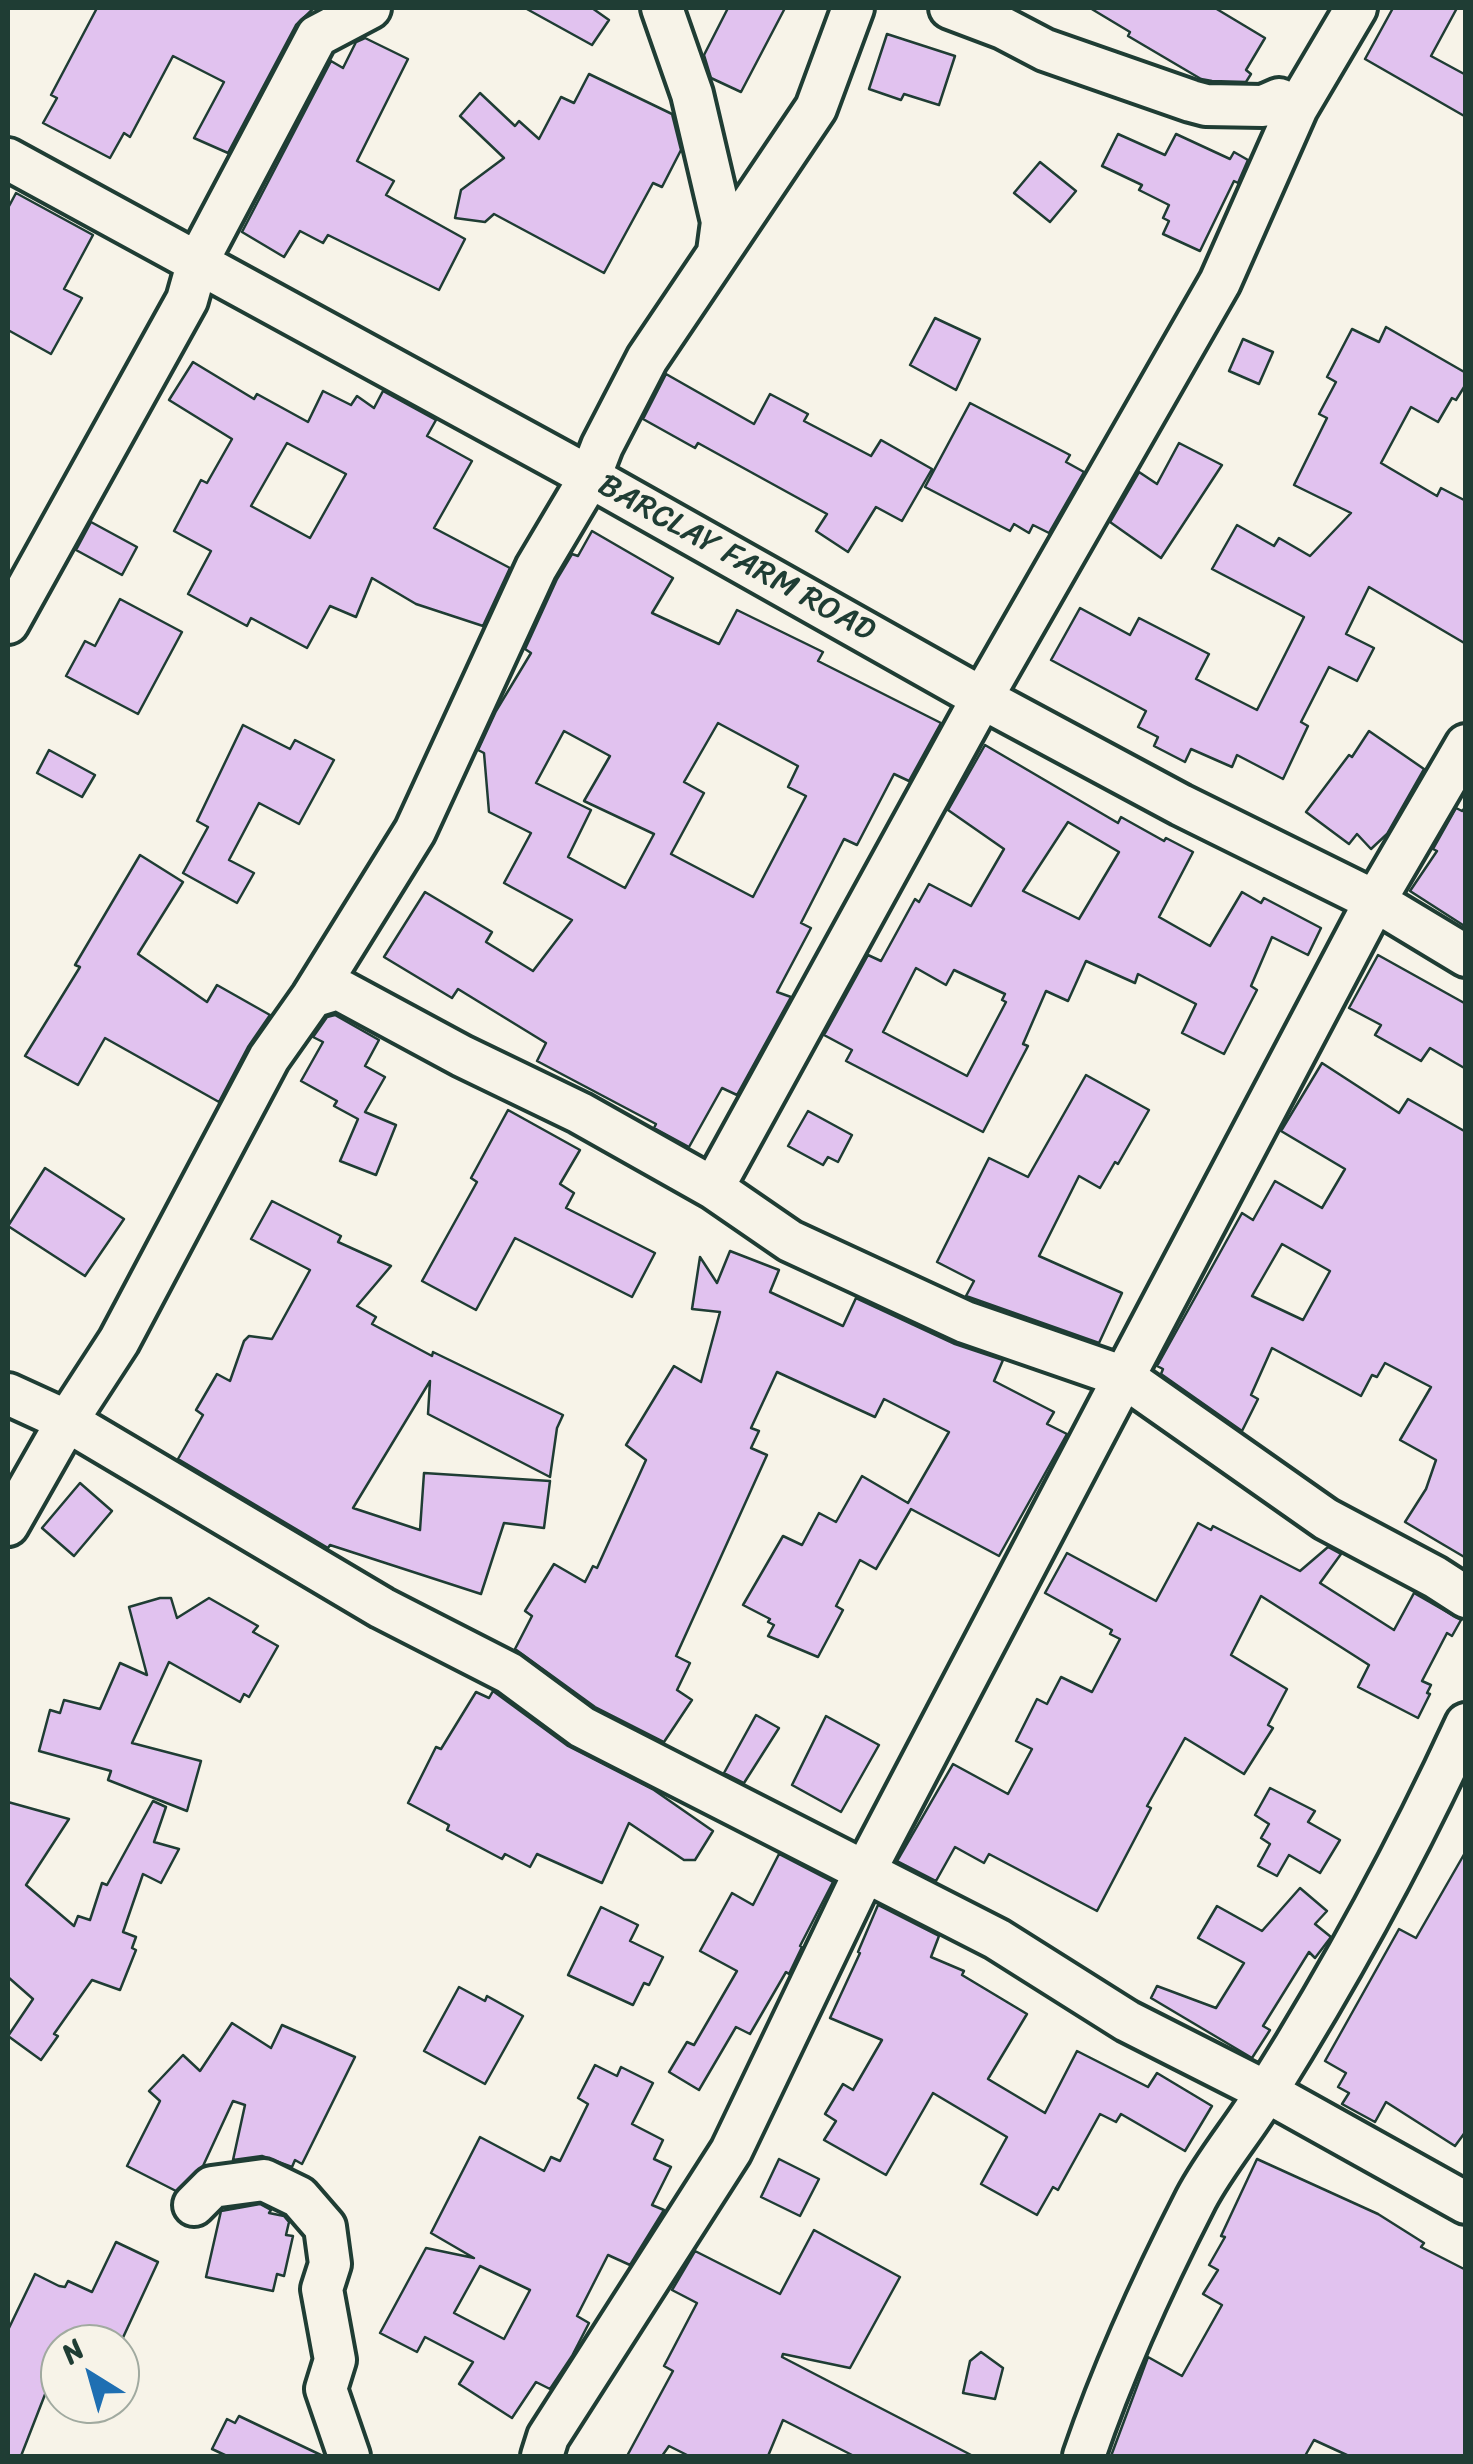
<!DOCTYPE html>
<style>
body{margin:0}
#map{position:relative;width:1473px;height:2464px;overflow:hidden;background:#f7f3e8;font-family:Sriracha,sans-serif}
canvas{display:block}
.frame{position:absolute;inset:0;border:10px solid #1f3d34;pointer-events:none}
.north{position:absolute;left:40px;top:2324px;width:100px;height:100px;box-sizing:border-box;background:#f7f3e8;border:2px solid #a1aaa0;border-radius:50%;rotate:323deg;font-size:28px;font-weight:700;line-height:40px;text-align:center;color:#1f3d34}
.north::after{content:'';display:block;margin:auto;width:35px;height:45px;background:#1f6fb2;clip-path:polygon(50% 0,100% 100%,50% 72%,0 100%)}
</style>
<div id="map">
<canvas width="1473" height="2464"></canvas>
<div class="frame"></div>
<div class="north">N</div>
</div>
<script>
const c = document.querySelector('canvas').getContext('2d');
c.lineJoin = 'round';
function paint(path, color) {
  c.fillStyle = color;
  c.fill(path, 'evenodd');
}
function trace(path, color, width, dash) {
  c.strokeStyle = color;
  c.lineWidth = width;
  c.lineCap = dash ? 'butt' : 'round';
  c.setLineDash(dash || []);
  c.stroke(path);
}
function label(font, color, halo, rows, align = 'center') {
  c.font = font + ' Sriracha,sans-serif';
  c.lineWidth = 8;
  c.setLineDash([]);
  c.textBaseline = 'middle';
  c.strokeStyle = halo;
  c.fillStyle = color;
  for (const [text, x, y, turn = 0] of rows) {
    c.save();
    c.translate(x, y);
    c.rotate((+turn || 0) * Math.PI / 180);
    c.textAlign = isNaN(turn) ? turn : align;
    if (halo) c.strokeText(text, 0, 0);
    c.fillText(text, 0, 0);
    c.restore();
  }
}
const building = new Path2D(`
 M97 8H314L296 25 228 153 194 138 224 82 173 56 130 137 124 133 110 158 43 123 57 98 51 95Z
 M525 8H592L609 20 592 45Z
 M728 8H785L741 92 711 78 704 55Z
 M1090 8H1215L1265 38 1246 70 1251 74 1246 82 1212 81 1201 79 1128 36 1130 32Z
 M1393 8H1457L1431 56 1466 75V117L1365 59Z
 M887 34 955 56 939 105 904 94 901 100 869 89Z
 M365 38 408 59 357 161 394 181 386 195 465 239 439 290 328 235 323 243 300 231 284 257 242 232 331 61 343 68 356 42Z
 M589 74 672 114 681 150 662 187 653 183 604 273 494 214 485 222 455 218 461 190 504 158 460 116 480 93 515 126 519 121 539 139 561 97 574 103Z
 M1118 134 1165 155 1176 134 1230 159 1234 152 1248 160 1238 183 1234 181 1200 251 1163 234 1169 221 1163 218 1169 205 1139 190 1142 185 1102 166Z
 M1040 162 1076 191 1050 222 1014 193Z
 M16 193 93 235 64 289 82 298 51 354 8 330V208Z
 M935 318 980 339 956 390 910 365Z
 M1386 327 1466 373V384L1456 400 1452 398 1438 422 1411 407 1381 463 1437 496 1441 488 1466 501V644L1369 587 1346 634 1374 648 1357 681 1329 667 1301 722 1308 726 1283 779 1237 755 1232 767 1191 749 1185 762 1154 746 1158 737 1138 727 1146 711 1051 660 1080 608 1130 635 1139 618 1209 654 1196 679 1257 710 1304 617 1212 569 1237 525 1274 546 1279 538 1310 556 1351 513 1294 485 1327 418 1319 414 1336 382 1327 377 1352 329 1379 342Z
 M1243 339 1273 352 1259 384 1229 371Z
 M193 362 254 399 257 394 308 422 323 391 351 405 357 396 374 408 383 391 436 420 427 436 472 461 434 528 510 568 483 626 416 604 372 578 356 617 330 606 307 648 251 618 247 626 188 594 211 551 174 531 201 480 207 483 232 439 169 400ZM287 443 346 474 310 538 251 506Z
 M666 374 754 424 770 394 808 414 804 421 871 456 881 440 932 469 902 521 876 507 848 552 816 531 827 514 698 443 695 448 643 419Z
 M970 403 1070 455 1066 462 1084 472 1049 533 1033 525 1029 533 1014 524 1010 531 925 487Z
 M1179 443 1222 465 1161 558 1110 522 1139 472 1157 484Z
 M91 522 137 547 122 575 76 550Z
 M592 531 673 578 652 613 719 644 737 610 823 652 818 661 941 723 909 781 894 774 857 845 844 839 801 923 811 928 777 992 791 997 737 1095 722 1088 689 1147 654 1128 656 1124 537 1061 546 1043 458 989 452 998 384 957 425 892 492 932 486 942 533 971 572 920 504 883 531 833 489 812 484 753 478 750 496 711 531 653 525 649 557 579 572 554 578 556ZM718 723 798 766 788 787 806 796 753 897 671 854 704 793 684 782ZM564 731 610 756 584 801 654 834 625 888 568 857 591 810 536 783Z
 M120 599 182 632 138 714 66 676 85 641 95 646Z
 M243 725 290 749 295 740 334 760 299 824 259 803 229 860 254 873 237 903 183 873 208 827 197 821Z
 M1369 731 1424 769 1387 834 1371 849 1357 834 1349 844 1306 812 1349 755 1352 757Z
 M985 745 1118 823 1121 817 1164 841 1166 838 1193 852 1159 917 1210 946 1242 892 1261 903 1264 898 1321 928 1308 955 1272 937 1251 986 1257 990 1224 1054 1182 1033 1196 1004 1138 974 1135 983 1086 961 1068 1001 1046 991 1023 1044 1028 1046 983 1132 846 1061 852 1050 824 1035 868 955 881 961 915 899 919 902 929 884 971 906 1004 849 948 810ZM1068 822 1119 852 1079 919 1023 891ZM916 968 946 985 954 970 1005 994 1002 1000 1006 1002 967 1076 883 1032Z
 M49 750 95 775 82 797 37 773Z
 M1466 807V927L1410 891 1437 851 1433 849 1456 808 1462 811Z
 M140 855 183 882 138 954 207 1002 217 985 270 1015 248 1047 219 1102 105 1038 78 1085 25 1056 80 967 75 965Z
 M1378 955 1466 1004V1069L1430 1048 1421 1061 1375 1035 1381 1025 1349 1008Z
 M335 1015 379 1040 365 1066 385 1077 365 1112 396 1125 376 1175 340 1161 358 1119 334 1106 337 1101 301 1081 323 1042 313 1037 327 1017Z
 M1322 1063 1399 1113 1408 1099 1466 1132V1558L1405 1522 1426 1489 1436 1460 1400 1440 1431 1387 1385 1363 1377 1377 1372 1375 1361 1396 1272 1348 1251 1395 1258 1399 1242 1431 1161 1374 1163 1369 1157 1366 1242 1213 1253 1220 1275 1181 1322 1208 1345 1169 1281 1131ZM1282 1244 1330 1271 1303 1320 1252 1296Z
 M1086 1075 1149 1110 1118 1164 1115 1162 1100 1188 1079 1176 1039 1256 1122 1293 1099 1343 966 1296 974 1281 937 1262 989 1158 1028 1177Z
 M508 1110 580 1150 560 1184 574 1193 566 1208 655 1253 632 1297 515 1238 476 1310 422 1281 477 1182 471 1178Z
 M808 1111 852 1135 838 1162 828 1157 823 1165 788 1146Z
 M45 1168 124 1219 85 1276 8 1226Z
 M272 1201 341 1236 338 1242 391 1266 357 1306 376 1317 372 1324 432 1356 433 1352 563 1415 557 1428 550 1477 428 1414 430 1381 353 1508 420 1530 424 1473 550 1481 544 1528 504 1523 481 1594 330 1545 328 1548 178 1459 203 1415 196 1410 217 1374 230 1381 244 1341 249 1336 272 1339 310 1270 251 1239Z
 M730 1251 779 1270 770 1292 843 1326 856 1298 955 1344 1003 1360 994 1381 1054 1412 1047 1424 1067 1434 999 1556 911 1509 876 1569 860 1560 836 1606 843 1610 818 1657 768 1636 774 1625 768 1622 770 1619 743 1605 783 1536 802 1545 819 1513 836 1522 862 1476 908 1503 949 1432 884 1399 875 1417 777 1372 751 1428 759 1431 751 1448 767 1455 676 1656 690 1663 677 1690 692 1700 664 1742 595 1707 515 1649 532 1616 525 1611 554 1564 585 1582 593 1566 597 1568 646 1460 626 1445 674 1366 701 1382 720 1312 692 1309 700 1257 717 1283Z
 M80 1483 112 1511 74 1556 42 1528Z
 M1198 1523 1211 1530 1213 1526 1300 1571 1328 1547 1341 1554 1320 1583 1394 1630 1414 1593 1461 1620 1452 1636 1447 1633 1422 1681 1431 1685 1427 1693 1430 1694 1418 1718 1358 1687 1369 1665 1261 1596 1231 1655 1287 1689 1268 1725 1273 1728 1244 1774 1185 1738 1147 1806 1151 1808 1097 1911 989 1854 984 1863 955 1847 936 1881 897 1861 953 1764 1008 1794 1032 1749 1016 1741 1037 1699 1047 1704 1061 1677 1092 1692 1120 1639 1110 1634 1112 1630 1045 1593 1067 1553 1156 1601Z
 M160 1598H171L177 1618 209 1598 258 1626 253 1632 278 1646 249 1697 244 1694 240 1702 169 1662 132 1743 201 1761 187 1811 108 1780 111 1771 39 1751 50 1710 60 1713 64 1700 100 1709 120 1663 147 1675 129 1607Z
 M493 1691 568 1746 654 1790 713 1831 695 1860H684L629 1823 602 1883 537 1854 530 1867 505 1854 502 1859 447 1830 449 1825 408 1803 436 1747 441 1749 476 1692 489 1698Z
 M756 1715 779 1728 744 1783 724 1773Z
 M826 1716 879 1745 841 1812 792 1785Z
 M1270 1788 1315 1811 1308 1822 1340 1840 1320 1873 1289 1855 1277 1876 1258 1866 1270 1844 1261 1838 1269 1824 1255 1815Z
 M153 1801 166 1807 154 1842 179 1849 161 1883 143 1874 123 1932 136 1937 132 1948 136 1950 120 1990 92 1980 54 2034 58 2036 41 2060 8 2036 33 1999 8 1977V1802L69 1819 26 1885 74 1926 78 1916 90 1920 102 1883 107 1885Z
 M1466 1851V2131L1455 2146 1386 2102 1375 2122 1342 2104 1349 2093 1338 2087 1346 2073 1325 2061 1399 1929 1416 1938Z
 M779 1854 833 1882 800 1946 802 1947 789 1974 786 1972 750 2034 736 2027 699 2090 669 2072 687 2042 694 2045 737 1971 700 1951 732 1893 753 1905Z
 M1300 1888 1327 1911 1315 1924 1331 1937 1315 1958 1309 1952 1263 2026 1270 2030 1252 2058 1151 1998 1157 1986 1216 2008 1244 1963 1198 1938 1217 1906 1262 1931Z
 M878 1905 939 1936 931 1957 964 1971 962 1975 1027 2014 988 2079 1045 2113 1077 2051 1148 2087 1157 2073 1212 2106 1185 2151 1121 2114 1116 2122 1100 2114 1058 2190 1053 2187 1037 2215 981 2184 1007 2137 933 2093 886 2175 824 2140 836 2121 825 2114 843 2084 853 2090 882 2040 830 2018 860 1953 858 1952Z
 M601 1907 638 1925 630 1941 663 1957 649 1985 644 1983 633 2005 568 1975Z
 M459 1987 485 2001 487 1996 523 2016 485 2084 424 2051Z
 M232 2023 271 2048 282 2025 355 2057 302 2164 295 2160 292 2167 262 2156 233 2160 245 2105 233 2101 203 2166 176 2191 127 2166 160 2101 149 2091 183 2055 200 2071Z
 M595 2065 617 2076 621 2067 653 2083 632 2124 663 2140 654 2159 671 2167 652 2205 664 2210 630 2265 608 2255 577 2316 589 2323 572 2356 550 2389 536 2382 512 2418 459 2384 473 2362 425 2337 417 2352 380 2333 426 2248 474 2258 431 2233 480 2137 544 2171 551 2157 560 2161 588 2104 578 2098ZM480 2266 530 2290 504 2339 454 2313Z
 M779 2159 819 2179 800 2216 761 2197Z
 M1257 2159 1378 2214 1424 2243 1421 2247 1466 2270V2456H1349L1314 2440 1305 2456H1111L1148 2357 1182 2376 1222 2305 1203 2294 1218 2270 1209 2265 1225 2237 1221 2236Z
 M260 2204 271 2210 269 2213 284 2216 289 2222 286 2235 293 2236 284 2276 277 2274 273 2291 206 2277 221 2211Z
 M814 2230 900 2277 850 2368 783 2354 782 2357 973 2456H854L783 2420 768 2456H689L669 2446 662 2456H627L673 2371 664 2366 697 2303 672 2290 695 2251 780 2294Z
 M116 2242 158 2262 120 2344H60V2356L21 2456H8V2330L35 2274 59 2286 65 2287 68 2281 92 2292Z
 M981 2352 1003 2368 995 2399 963 2393 970 2361Z
 M239 2416 323 2456H227L212 2449 227 2419 235 2423Z`);
paint(building, '#e1c2ef');
trace(building, '#1f3d34', 2.5);
const minor = new Path2D(`
 M662 8 692 94 722 222 718 252
 M950 8 1003 28 1045 50 1191 101 1206 105 1263 106 1279 99 1297 108
 M8 159 590 477 982 698 1181 805 1375 901 1466 956
 M8 623 187 300 198 261 317 36 370 8
 M312 997 338 989 462 1056 580 1113 713 1188 790 1241 965 1322 1124 1377 1326 1519 1435 1577 1466 1597
 M713 1188 982 698 1220 282 1297 108 1356 8
 M8 1394 67 1421 382 1608 509 1673 582 1727 997 1939 1127 2021 1267 2092 1466 2203
 M8 1525 67 1421 119 1341 269 1058 312 997 415 831 536 568 590 477 602 446 647 359 816 108 853 8
 M194 2205 212 2187 264 2180 299 2197 325 2227 330 2264 322 2289 335 2360 326 2389 349 2456
 M542 2456 548 2437 731 2151 865 1871 1124 1377 1375 901 1466 745
 M1084 2456C1113 2371 1155 2279 1196 2199 1216 2161 1245 2128 1267 2091 1341 1973 1408 1850 1466 1724`);
trace(minor, '#1f3d34', 48);
trace(minor, '#f7f3e8', 40);
label('32px', '#1f3d34', '#f7f3e8', [
 ["BARCLAY FARM ROAD",736,559,29]
]);
</script>
